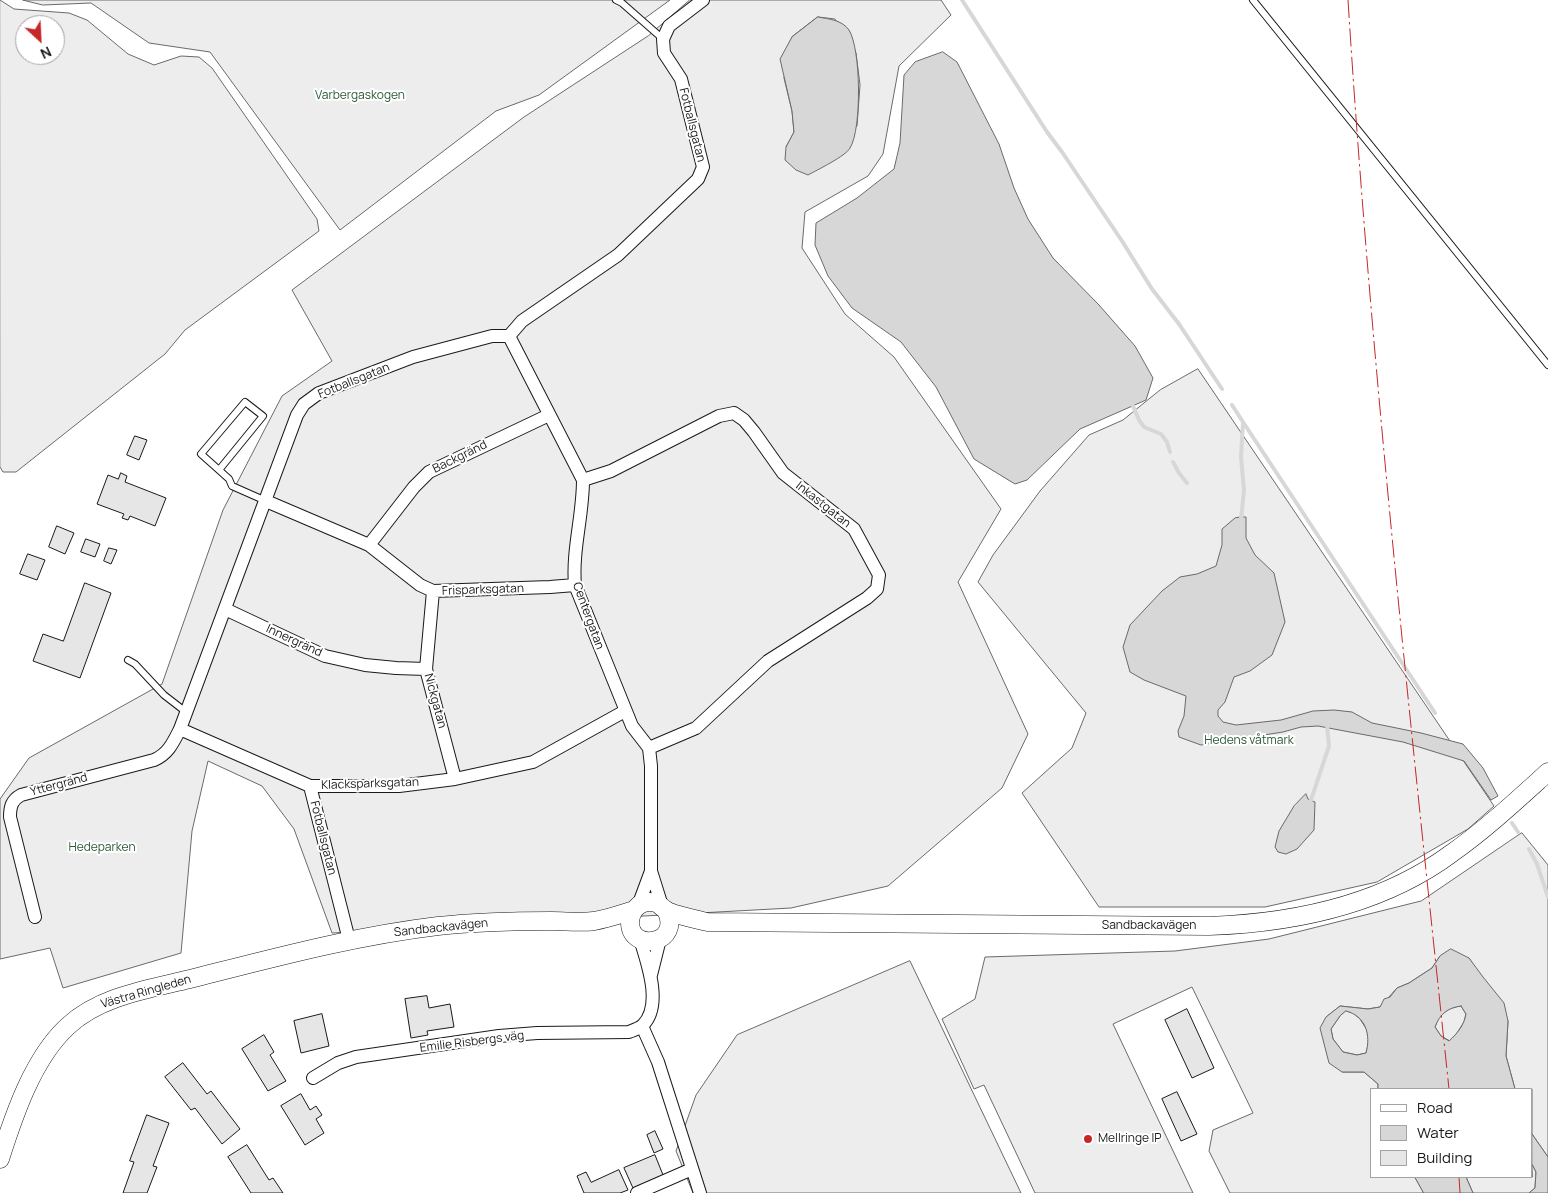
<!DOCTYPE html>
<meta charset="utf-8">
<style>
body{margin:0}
#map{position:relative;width:1548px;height:1193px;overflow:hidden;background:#fff;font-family:Manrope,sans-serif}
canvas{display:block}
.legend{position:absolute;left:1370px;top:1088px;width:162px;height:90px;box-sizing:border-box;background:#fff;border:1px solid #a3a3a3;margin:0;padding:6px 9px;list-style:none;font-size:15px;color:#1a1a1a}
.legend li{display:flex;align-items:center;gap:10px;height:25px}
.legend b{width:25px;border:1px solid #a3a3a3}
.north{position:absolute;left:15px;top:15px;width:50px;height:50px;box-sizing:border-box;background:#fff;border:1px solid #a3a3a3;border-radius:50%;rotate:155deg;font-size:14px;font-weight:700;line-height:20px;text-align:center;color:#1a1a1a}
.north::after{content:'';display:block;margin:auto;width:18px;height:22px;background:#c62828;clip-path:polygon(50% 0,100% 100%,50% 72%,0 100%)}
</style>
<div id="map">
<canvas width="1548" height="1193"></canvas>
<ul class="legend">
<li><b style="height:6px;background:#fff"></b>Road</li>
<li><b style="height:14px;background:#d7d7d7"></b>Water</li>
<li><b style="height:14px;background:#e6e6e6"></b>Building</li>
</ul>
<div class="north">N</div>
</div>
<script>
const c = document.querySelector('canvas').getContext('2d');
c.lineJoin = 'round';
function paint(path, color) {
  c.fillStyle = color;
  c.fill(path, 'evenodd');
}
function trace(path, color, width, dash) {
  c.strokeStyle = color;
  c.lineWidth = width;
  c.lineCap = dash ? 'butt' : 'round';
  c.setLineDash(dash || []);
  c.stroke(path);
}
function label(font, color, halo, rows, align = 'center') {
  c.font = font + ' Manrope,sans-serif';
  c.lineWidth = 4;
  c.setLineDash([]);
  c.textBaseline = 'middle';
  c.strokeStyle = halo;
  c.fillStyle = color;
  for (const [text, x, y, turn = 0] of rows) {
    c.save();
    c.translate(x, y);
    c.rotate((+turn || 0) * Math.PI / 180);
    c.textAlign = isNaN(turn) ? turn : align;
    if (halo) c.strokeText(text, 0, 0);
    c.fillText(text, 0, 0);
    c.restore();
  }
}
const built = new Path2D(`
 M0 0 14 9 69 13 87 20 128 54 154 65 181 56 199 57 212 68 317 219 319 231 185 330 165 354 16 472H3L0 467ZM25 25H55V55H25Z
 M23 0H670L539 95 496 111 340 230 210 52 149 43 91 3 43 5Z
 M690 0H941L951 15 899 66 883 154 868 176 805 212 802 248 845 314 894 357 1001 509 958 582 1028 734 1002 788 888 886 791 908 332 933 294 829 262 786 208 761 192 831 181 953 63 988 50 948 0 959V799L29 758 162 684 223 510 282 396 332 361 292 290 524 117 648 36ZM818 17 835 19 856 53 860 85 857 126 786 147 794 132 792 111 784 78 792 37Z
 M1198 369 1494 806 1468 829 1377 882 1265 907H1099L1022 793 1072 748 1086 713 978 582 993 555 1040 491 1089 435 1123 420 1160 390Z
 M1522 833 1548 865V1157L1532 1134V1089H1515L1506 1056 1508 1021 1469 958 1440 956 1432 968 1409 983 1397 988 1380 1007 1368 1009 1340 1006 1326 1017 1342 1072H1364L1378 1084V1089H1372V1177H1415L1424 1193H1230L1209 1151 1213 1130 1253 1113 1192 987 1113 1024 1193 1193H1035L984 1085 974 1089 942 1019 975 999 985 957 1175 951 1269 939 1421 901Z
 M910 961 1021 1193H693L676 1151 696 1095 737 1035Z
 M1461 1006 1466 1014 1464 1022 1457 1033 1450 1041 1441 1036 1435 1027 1439 1017 1449 1009Z
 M1346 1011 1353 1013 1360 1019 1367 1030 1369 1041 1366 1053 1357 1055 1343 1052 1333 1039 1331 1029 1340 1016Z
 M1532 1164 1536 1172 1535 1188 1529 1193H1473L1466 1177H1532Z`);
paint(built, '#ededed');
trace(built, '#6a6a6a', 1);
const water = new Path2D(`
 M818 17C829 19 842 20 849 30 861 49 862 129 850 148 846 156 817 170 808 175L796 170 785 160 786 147 794 132 792 111 780 59 792 37Z
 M943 52 957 62 999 144 1014 188 1028 219 1053 258 1099 305 1135 346 1153 378 1146 400 1080 429 1027 480 1015 484 974 459 936 387 901 342 852 308 828 276 815 245 816 223 857 198 894 169 900 143 904 75 915 62Z
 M1241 517H1246V538L1255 555 1274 573 1285 622 1272 655 1250 671 1234 677 1225 702 1218 710V716L1223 722 1236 725 1281 720 1313 711 1334 710 1352 712 1372 723 1421 733 1463 744 1483 768 1498 796 1491 800 1464 761 1403 742 1318 726 1301 727 1283 732 1201 745 1179 737 1178 731 1184 716 1186 696 1144 680 1130 672 1123 647 1130 625 1162 591 1180 577 1197 574 1216 566 1222 545V529L1235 518Z
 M1306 794 1308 799 1315 802 1314 830 1297 849 1286 854 1278 852 1275 847 1279 831 1294 806Z
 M1451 949 1469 958 1483 977 1504 1003 1508 1021 1506 1056 1515 1089H1378V1084L1364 1072H1342L1329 1063 1320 1028 1326 1017 1340 1006 1368 1009 1380 1007 1384 999 1390 997 1397 988 1409 983 1432 968 1440 956ZM1461 1006 1466 1014C1464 1025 1458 1033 1449 1041L1441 1036 1435 1027C1440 1014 1447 1008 1461 1006ZM1346 1011C1366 1016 1371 1035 1366 1053L1357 1055 1343 1052 1333 1039 1331 1029 1340 1016Z
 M1532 1134 1548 1157V1193H1529L1535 1188 1536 1172 1532 1164Z
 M1415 1177H1466L1473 1193H1424Z`);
paint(water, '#d7d7d7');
trace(water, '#6a6a6a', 1);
trace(new Path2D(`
 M962 0 1047 132 1062 152 1122 241 1152 289 1179 324 1222 389
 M1232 405 1243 422 1241 457 1244 490 1241 520
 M1133 406 1139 420 1144 427 1161 434 1167 442 1170 452
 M1243 422 1435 713
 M1173 462 1179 473 1187 483
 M1311 800 1329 746 1327 725
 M1512 823 1518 832
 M1529 849 1537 864 1548 897`), '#d7d7d7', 4);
const building = new Path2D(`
 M135 436 147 440 139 460 127 455Z
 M121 473 127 476 125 482 166 498 155 526 130 516 128 520 122 518 124 514 97 504 108 475 118 479Z
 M57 526 74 533 65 554 49 547Z
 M86 539 100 544 95 557 81 552Z
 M109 548 117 550 111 564 104 561Z
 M28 554 45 560 37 580 20 574Z
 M85 583 111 593 80 678 33 661 43 634 63 641Z
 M427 996 429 1008 450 1004 454 1027 427 1031 428 1035 411 1038 405 999Z
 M1187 1009 1214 1068 1192 1078 1165 1020Z
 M322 1014 329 1046 301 1053 294 1021Z
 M264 1035 274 1052 270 1055 286 1081 268 1091 242 1049Z
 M183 1063 207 1094 211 1091 240 1129 222 1144 195 1108 191 1110 165 1077Z
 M1177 1092 1197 1134 1181 1141 1162 1099Z
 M301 1094 310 1110 316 1106 322 1115 316 1119 324 1133 305 1145 281 1106Z
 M147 1115 169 1123 153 1166 157 1167 147 1193H123L134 1162 130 1161Z
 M655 1131 663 1149 654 1153 647 1135Z
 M247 1145 269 1180 273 1178 283 1193H251L228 1157Z
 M655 1155 663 1175 633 1188 624 1168Z
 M619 1170 628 1190 620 1193H584L577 1176 586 1172 591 1182Z`);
paint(building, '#e6e6e6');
trace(building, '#1a1a1a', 1);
const lane = new Path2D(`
 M616 0 622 3 663 39
 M1253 0 1548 365
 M219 470 201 454 245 402 263 416 219 470 229 479 232 486 266 501
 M128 660 135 664 164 695 186 712`);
const street = new Path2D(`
 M509 336 583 480C583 516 572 550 575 585L632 726 649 748 651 766V871L662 906
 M583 480 611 471 719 416 734 413 744 420 754 432 783 473 854 529 879 575 877 589 867 598 768 661 696 728 649 748
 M266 501 369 545 420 585 433 591 550 587 575 585
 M369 545 414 487 429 472 549 415
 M433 591 426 669 455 779
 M225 609 325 656 365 665 396 668 426 669
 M310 786H399L455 779 533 762 625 711
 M638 906 651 871
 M35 917 10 817C10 806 12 800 21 795L154 760C168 754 173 743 180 729
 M349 940 310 786 180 729 297 415 304 404 319 393 413 357 492 336H509L522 321 618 255 698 179 703 167 681 79 664 53 663 39 669 26 703 0
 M651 975 660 939
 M642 1026 658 1062 700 1193
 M313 1078 338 1063 356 1057 499 1036 537 1033 629 1032C634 1030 640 1028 643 1025 663 1005 647 962 640 939
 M637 1193 692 1169`);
const secondary = new Path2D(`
 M666 910C683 944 631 953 630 923 630 917 633 910 638 906 643 902 650 901 656 903 661 905 662 908 666 910 673 915 697 919 707 922L1209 926C1294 923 1382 905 1452 853 1486 829 1517 800 1548 772
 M0 1159C14 1115 33 1058 68 1026 100 996 149 989 190 979 273 958 354 936 438 926 476 922 514 921 552 921 566 921 580 923 594 921 607 919 621 914 634 910`);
trace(lane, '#1a1a1a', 8);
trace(street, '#1a1a1a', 14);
trace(secondary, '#1a1a1a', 19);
trace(lane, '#fff', 6);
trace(street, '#fff', 12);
trace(secondary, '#fff', 18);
trace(new Path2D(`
 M1348 0C1371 364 1411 727 1449 1089
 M1459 1177 1460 1193`), '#c62828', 1, [18, 4, 2.5, 4]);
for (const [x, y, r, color] of [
 [1088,1139,5,"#c62828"]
]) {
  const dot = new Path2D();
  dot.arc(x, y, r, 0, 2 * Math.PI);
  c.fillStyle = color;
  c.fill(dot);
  trace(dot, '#fff', 2);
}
label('12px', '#2b5a34', '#fff', [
 ["Varbergaskogen",360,96],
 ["Hedens våtmark",1249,741],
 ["Hedeparken",102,848]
]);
label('12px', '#1a1a1a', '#fff', [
 ["Fotballsgatan",692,125,76],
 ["Fotballsgatan",354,381,-22],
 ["Backgränd",460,457,-26],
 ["Inkastgatan",823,505,38],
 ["Frisparksgatan",483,590,-2],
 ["Centergatan",588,616,70],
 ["Innergränd",294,641,25],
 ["Nickgatan",435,701,75],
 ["Klacksparksgatan",370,784,-2],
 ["Yttergränd",59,785,-15],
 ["Fotballsgatan",323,838,76],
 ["Sandbackavägen",1149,926],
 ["Sandbackavägen",441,928,-6],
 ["Västra Ringleden",146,992,-16],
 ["Emilie Risbergs väg",472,1042,-7]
]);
label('12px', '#1a1a1a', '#fff', [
 ["Mellringe IP",1098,1139]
], 'left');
</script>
